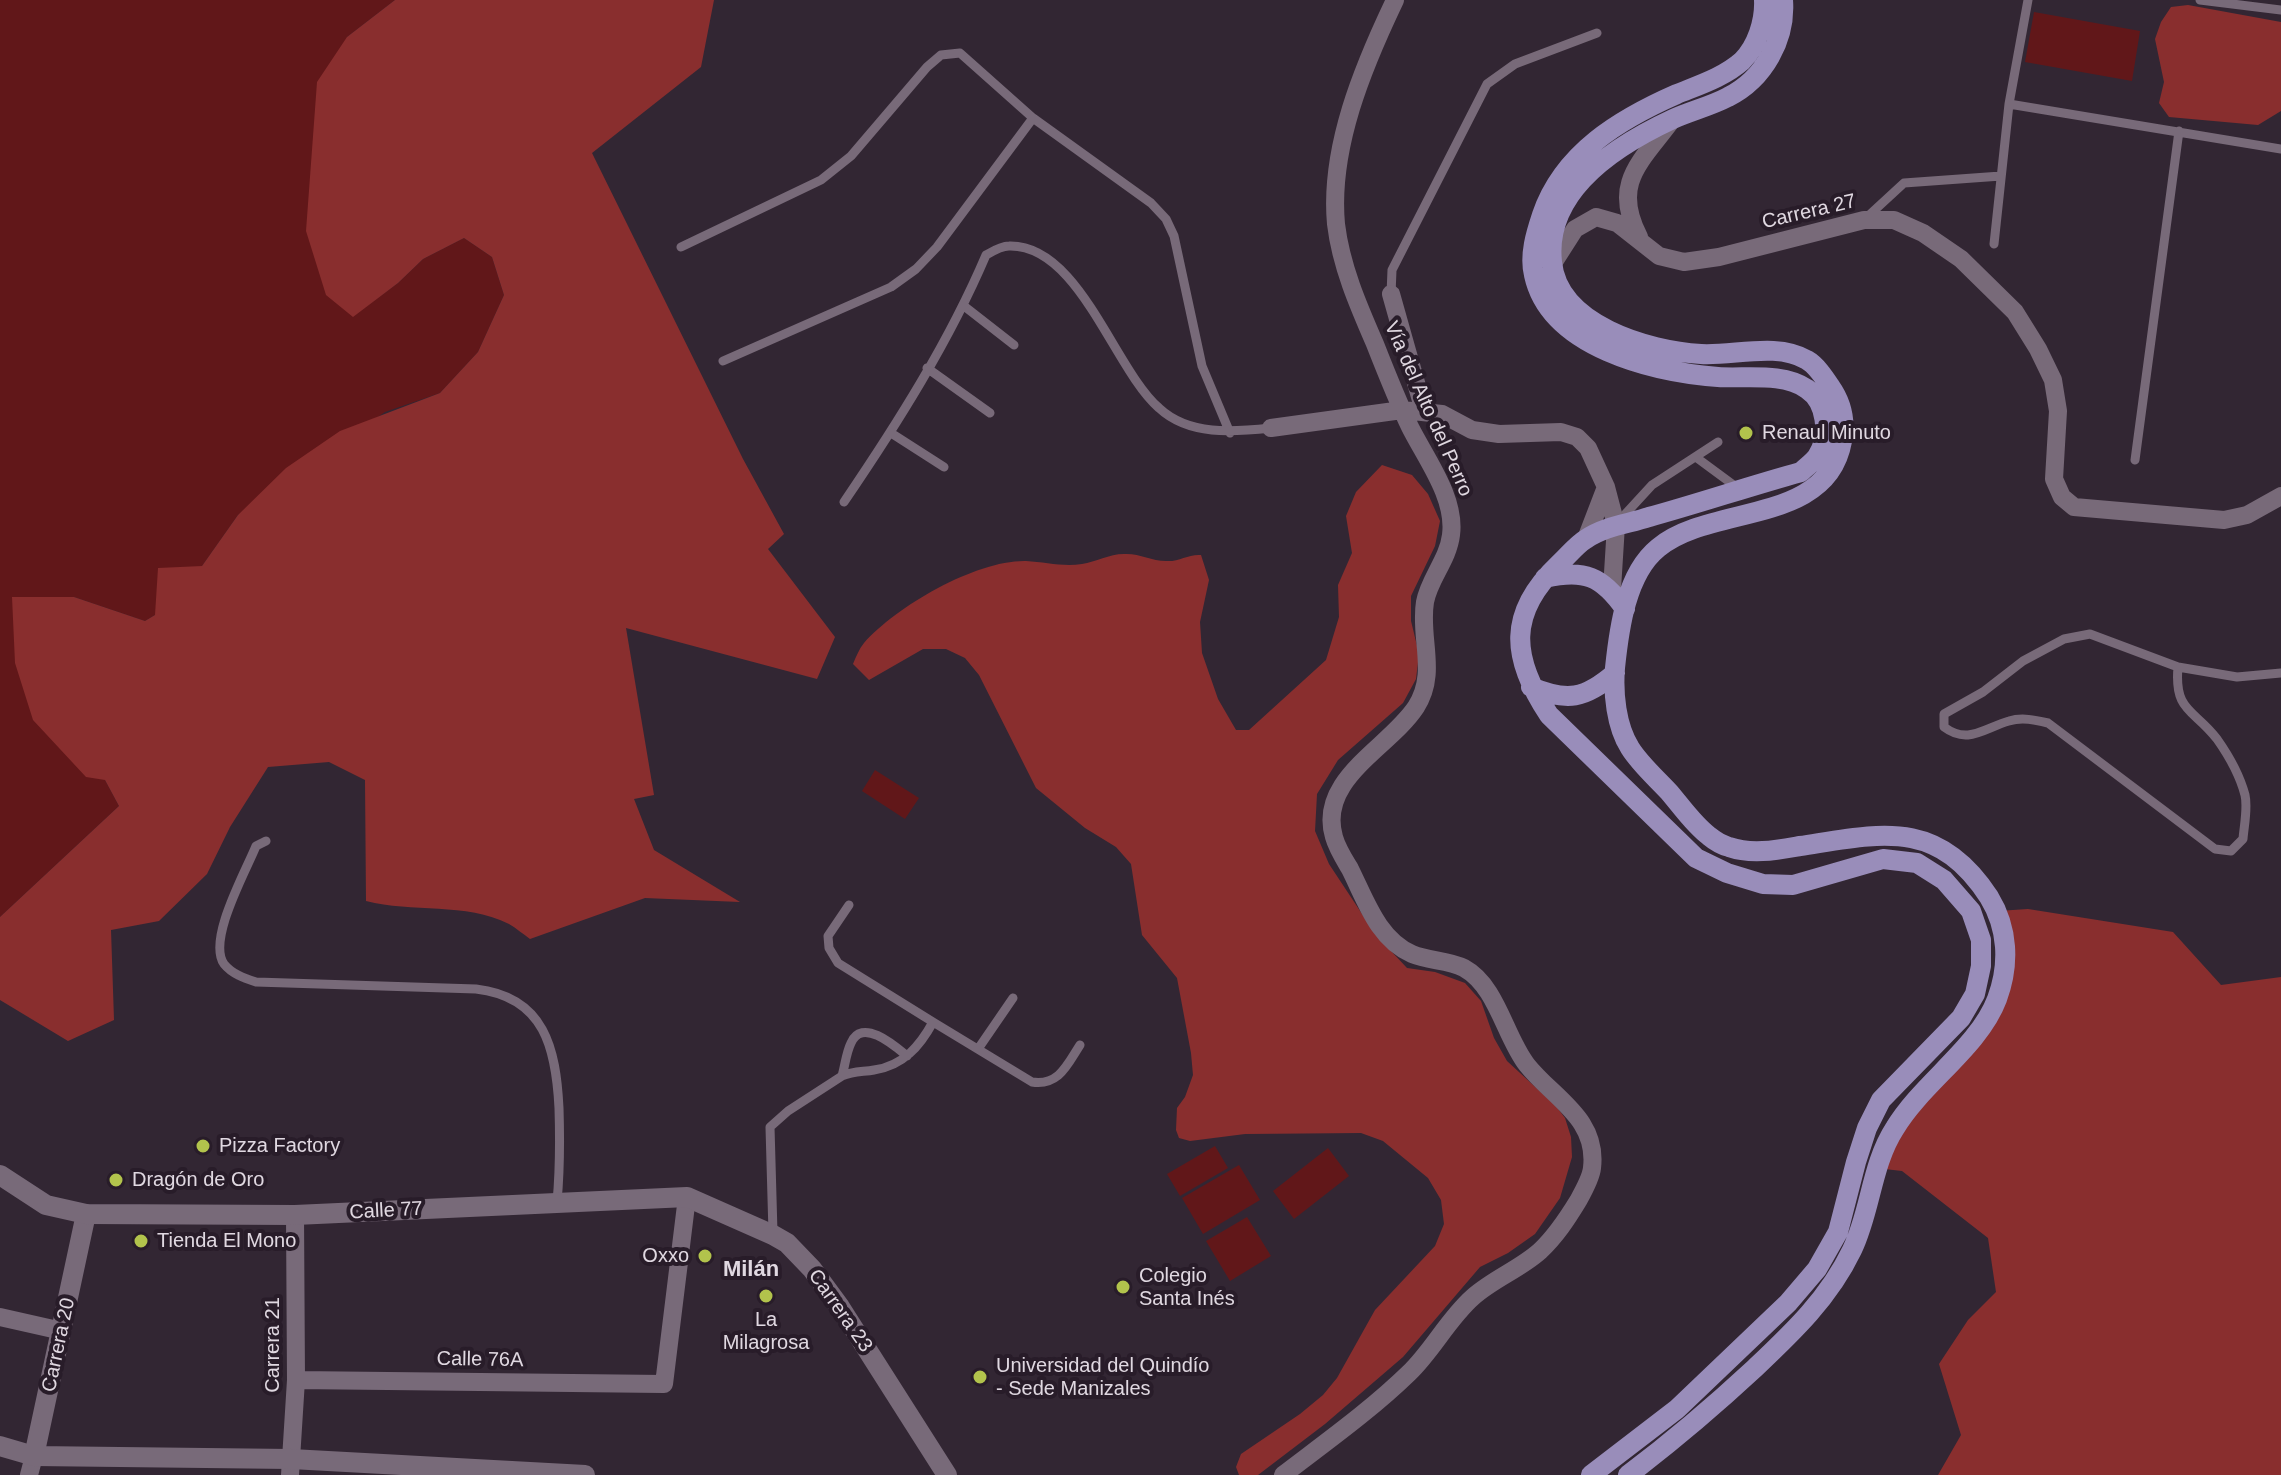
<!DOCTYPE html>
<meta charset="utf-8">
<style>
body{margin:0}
canvas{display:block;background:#322633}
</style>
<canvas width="2281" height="1475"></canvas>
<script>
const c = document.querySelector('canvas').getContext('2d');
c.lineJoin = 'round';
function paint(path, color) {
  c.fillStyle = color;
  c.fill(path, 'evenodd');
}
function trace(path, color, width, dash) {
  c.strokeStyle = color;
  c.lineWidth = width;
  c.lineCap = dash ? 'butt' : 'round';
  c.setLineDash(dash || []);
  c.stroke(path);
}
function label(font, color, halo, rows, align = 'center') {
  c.font = font + ' Arial,sans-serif';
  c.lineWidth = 8;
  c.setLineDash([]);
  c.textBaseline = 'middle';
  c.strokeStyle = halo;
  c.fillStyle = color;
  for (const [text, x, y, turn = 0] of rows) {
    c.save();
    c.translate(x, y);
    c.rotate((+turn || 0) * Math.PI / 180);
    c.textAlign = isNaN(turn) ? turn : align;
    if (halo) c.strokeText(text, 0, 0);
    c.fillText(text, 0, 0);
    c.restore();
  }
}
paint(new Path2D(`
 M0 0H395L347 37 353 316 398 283 423 259 464 238 492 257 504 295 478 352 440 393 385 412 238 515 202 566 155 615 145 621 74 597 105 780 119 806 0 917Z
 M2034 12 2140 31 2132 81 2025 62Z
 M875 770 919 798 905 819 862 791Z
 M1215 1146 1228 1168 1180 1196 1167 1174Z
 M1328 1148 1349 1176 1294 1219 1273 1191Z
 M1239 1165 1260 1200 1203 1234 1182 1198Z
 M1247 1217 1271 1256 1230 1281 1206 1241Z`), '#611719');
paint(new Path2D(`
 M395 0H714L701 67 592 153 743 459 784 534 768 549 835 637 817 679 626 628 654 795 634 799 654 850 740 902 645 898 530 939C523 934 516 928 509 924 466 902 412 913 366 901L365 780 329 762 268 767 230 827 207 874 159 921 111 930 114 1020 68 1041 0 1000V917L119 806 105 780 86 777 33 720 15 663 12 597H74L145 621 155 615 158 568 202 566 238 515 286 468 340 431 440 393 478 352 504 295 492 257 464 238 423 259 398 283 353 317 326 295 306 231 317 82 347 37Z
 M2188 5 2281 22V111L2258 125 2169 117 2159 103 2164 82 2155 39 2161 22 2171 7Z
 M1382 465 1412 475 1428 494 1440 521 1435 546 1411 596V621L1419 654 1416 679 1403 703 1338 760 1317 794 1315 831 1329 864 1376 935 1407 968 1435 972 1465 983 1481 1001 1494 1038 1507 1061 1556 1106 1565 1118 1571 1137 1572 1157 1560 1198 1535 1234 1508 1253 1480 1267 1403 1357 1325 1424 1258 1475H1239L1236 1467 1241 1454 1300 1414 1323 1395 1337 1378 1375 1310 1435 1246 1444 1224 1441 1200 1428 1178 1383 1141 1361 1133 1245 1134 1190 1141 1179 1138 1176 1130 1177 1108 1185 1097 1193 1075 1191 1053 1177 978 1142 935 1131 864 1116 847 1085 828 1036 788 979 675 965 658 946 649H923L869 680 853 664C856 657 859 649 864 643 897 606 976 560 1026 561 1045 562 1063 567 1082 564 1096 562 1109 554 1124 554 1139 553 1151 561 1166 561 1179 562 1188 554 1201 555L1209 580 1200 622 1202 653 1218 699 1236 730H1249L1326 660 1339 617 1338 585 1352 553 1346 516 1356 492Z
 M2028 909 2173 932 2221 985 2281 977V1475H1938L1961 1435 1939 1364 1968 1320 1996 1292 1988 1238 1902 1171 1876 1168 1996 1004 1998 911Z`), '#892e2e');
trace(new Path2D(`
 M2200 0 2281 10
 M2009 104 2281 149
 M1866 218 1904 183 2001 176
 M1994 244 2009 104 2028 0
 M681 247 821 180 851 156 927 67 941 55 960 53 1033 118 1151 203 1166 219 1174 236 1202 366 1230 433
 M1391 294 1392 270 1487 84 1515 64 1597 33
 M964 306 1014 345
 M723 361 891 287 916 269 937 247 1033 118
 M927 368 990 413
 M891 433 944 467
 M1697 458 1739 489
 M2135 460 2179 131
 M844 502C897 424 949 342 986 255 993 251 1001 246 1009 246 1079 244 1114 369 1159 408 1189 436 1233 432 1271 428
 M1618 522 1652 485 1718 442
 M2178 667C2174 712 2194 709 2217 739 2229 756 2240 776 2245 795 2248 808 2244 826 2243 839L2231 851 2215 849 2048 723C2035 720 2022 717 2009 721 1984 728 1968 745 1944 727V714L1983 692 2023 661 2064 639 2090 634 2178 667 2237 677 2281 673
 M266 841 256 846C246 871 207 940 224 964 232 974 244 978 256 982L476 989C545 997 556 1049 559 1108 560 1140 560 1170 557 1202
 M849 905 828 936 829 948 838 963 933 1022
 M978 1049 1013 998
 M842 1076C845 1066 846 1053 851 1043 862 1017 895 1046 907 1056
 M773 1233 770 1127 788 1111 842 1076C853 1071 863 1072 874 1070 903 1066 920 1046 933 1022L1032 1082C1059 1086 1067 1065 1080 1045`), '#786a79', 9);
trace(new Path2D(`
 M1639 237C1611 183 1641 162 1672 120
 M1552 265 1575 229 1596 217 1617 223 1659 256 1684 262 1719 257 1864 220H1894L1923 233 1961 259 2015 312 2038 349 2053 380 2058 411 2054 479 2062 497 2074 507 2224 520 2247 515 2281 496
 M1391 294 1424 411
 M1271 428 1402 410 1442 414 1472 430 1499 434 1561 432 1577 437 1588 448 1606 487 1616 525 1612 589
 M1586 539 1606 487
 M0 1317 62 1331
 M296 1380 664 1384 687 1197
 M29 1475 34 1456
 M290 1475 296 1380 295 1215
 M1283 1475C1326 1442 1371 1410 1409 1373 1433 1350 1448 1319 1473 1297 1493 1279 1520 1269 1540 1251 1556 1236 1567 1219 1578 1201 1583 1192 1591 1178 1592 1168 1598 1118 1553 1098 1527 1065 1505 1037 1497 986 1464 968 1449 960 1428 961 1412 954 1378 939 1366 901 1350 869 1344 859 1337 848 1334 837 1317 779 1389 748 1416 707 1438 673 1419 638 1425 602 1429 579 1448 560 1451 535 1456 498 1426 459 1410 427 1397 400 1386 372 1375 344 1358 305 1341 266 1336 224 1329 148 1363 67 1395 0`), '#786a79', 18);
trace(new Path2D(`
 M0 1446 34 1456 291 1459 585 1475
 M34 1456 86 1214`), '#786a79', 20);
trace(new Path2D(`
 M0 1175 46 1205 86 1214 295 1215 687 1197 773 1235 787 1243 812 1269 840 1307 947 1475`), '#786a79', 20);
trace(new Path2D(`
 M1545 578C1584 569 1602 576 1625 609
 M1531 687C1567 702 1585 699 1615 673
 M1591 1475 1677 1409 1788 1303 1817 1269 1838 1232 1856 1162 1867 1128 1881 1100 1961 1018 1975 994 1981 966V940L1971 911 1944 880 1917 863 1883 859 1793 885 1763 884 1727 873 1696 858 1549 715C1511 658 1507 613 1559 564 1568 556 1576 545 1586 539 1605 526 1628 524 1649 517 1700 503 1750 486 1801 472 1807 466 1815 461 1818 455 1830 435 1827 402 1807 389 1783 372 1745 379 1718 377 1654 372 1550 348 1534 275 1529 255 1536 233 1542 215 1563 153 1620 119 1677 94 1699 85 1724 77 1742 61 1757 46 1765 21 1764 0
 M1628 1475C1673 1441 1714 1406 1755 1368 1793 1332 1829 1298 1852 1250 1871 1211 1871 1165 1895 1128 1922 1083 1979 1047 1997 999 2010 964 2008 928 1989 897 1937 817 1879 834 1800 846 1777 850 1752 855 1729 847 1722 845 1715 841 1709 836 1694 825 1681 806 1669 792 1656 778 1640 764 1630 748 1616 726 1613 693 1615 668 1619 629 1626 574 1658 548 1710 504 1827 526 1842 441 1846 421 1842 403 1830 386 1824 377 1816 365 1807 360 1777 342 1734 356 1701 354 1648 351 1558 325 1552 262 1544 190 1617 145 1673 119 1691 111 1711 106 1728 97 1764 79 1786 39 1783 0`), '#998dba', 20);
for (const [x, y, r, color] of [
 [1746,433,8,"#b2c34c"],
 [203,1146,8,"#b2c34c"],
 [116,1180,8,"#b2c34c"],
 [141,1241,8,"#b2c34c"],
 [705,1256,8,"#b2c34c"],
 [1123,1287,8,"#b2c34c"],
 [766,1296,8,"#b2c34c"],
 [980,1377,8,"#b2c34c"]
]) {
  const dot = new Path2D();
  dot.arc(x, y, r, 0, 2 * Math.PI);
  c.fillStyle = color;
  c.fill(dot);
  trace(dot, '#281c29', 3);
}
label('20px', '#e0d8e1', '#281c29', [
 ["Carrera 27",1809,212,-13],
 ["Vía del Alto del Perro",1428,409,66],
 ["Calle 77",386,1211,-3],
 ["Carrera 23",840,1311,55],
 ["Carrera 20",59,1345,-78],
 ["Carrera 21",273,1345,-90],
 ["Calle 76A",480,1360,1]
]);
label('20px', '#e0d8e1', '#281c29', [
 ["Renaul Minuto",1762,433],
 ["Pizza Factory",219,1146],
 ["Dragón de Oro",132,1180],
 ["Tienda El Mono",157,1241],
 ["Oxxo",689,1256,"right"],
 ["Colegio",1139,1276],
 ["Santa Inés",1139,1299],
 ["La",766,1320,"center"],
 ["Milagrosa",766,1343,"center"],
 ["Universidad del Quindío",996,1366],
 ["- Sede Manizales",996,1389]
], 'left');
label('bold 22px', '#e0d8e1', '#281c29', [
 ["Milán",751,1270]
]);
</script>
